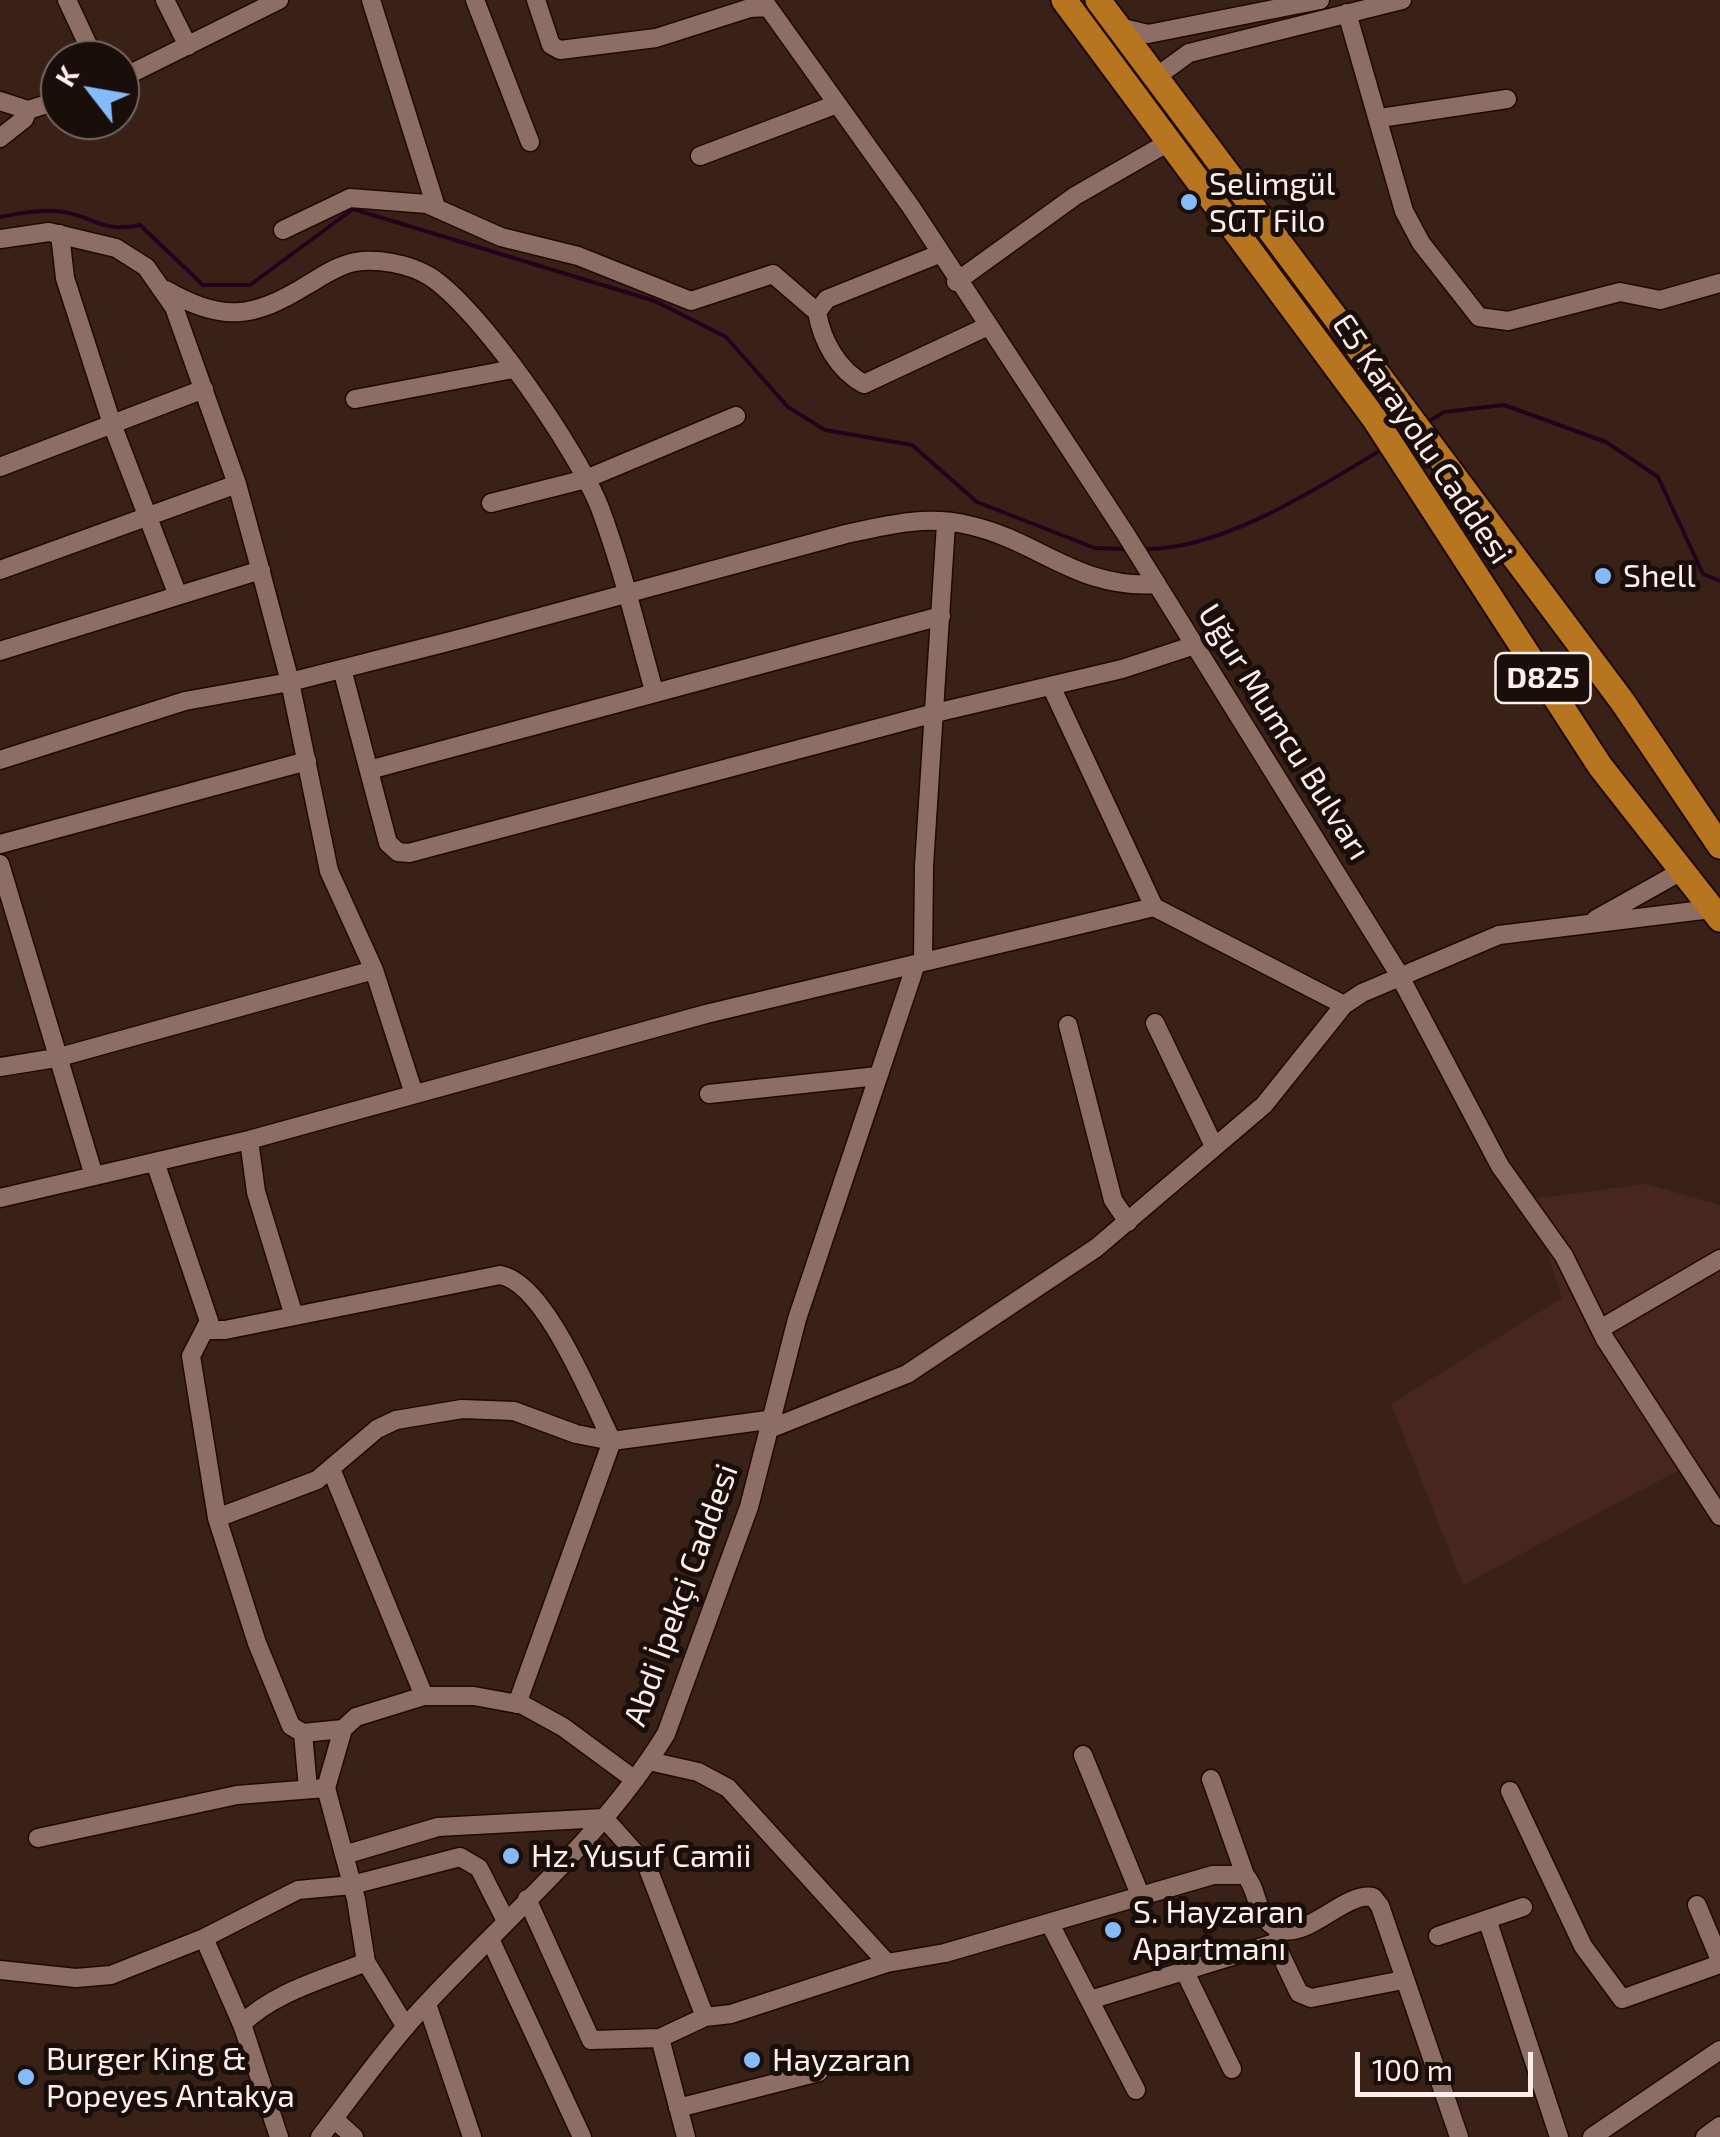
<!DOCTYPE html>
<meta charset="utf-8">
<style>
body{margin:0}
#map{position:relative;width:1720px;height:2137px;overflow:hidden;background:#3a2118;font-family:"Exo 2",sans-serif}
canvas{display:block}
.north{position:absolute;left:40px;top:40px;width:100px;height:100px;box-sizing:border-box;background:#190e0a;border:2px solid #756864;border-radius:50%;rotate:301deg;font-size:28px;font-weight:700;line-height:40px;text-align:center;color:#feefea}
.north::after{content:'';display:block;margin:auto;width:35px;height:45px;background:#85bbfb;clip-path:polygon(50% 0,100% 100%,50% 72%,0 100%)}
.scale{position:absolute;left:1355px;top:2052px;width:178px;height:45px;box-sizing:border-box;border:5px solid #feefea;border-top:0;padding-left:12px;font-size:30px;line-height:35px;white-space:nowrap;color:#feefea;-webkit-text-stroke:8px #190e0a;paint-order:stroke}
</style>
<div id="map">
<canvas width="1720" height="2137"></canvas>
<div class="north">K</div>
<div class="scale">100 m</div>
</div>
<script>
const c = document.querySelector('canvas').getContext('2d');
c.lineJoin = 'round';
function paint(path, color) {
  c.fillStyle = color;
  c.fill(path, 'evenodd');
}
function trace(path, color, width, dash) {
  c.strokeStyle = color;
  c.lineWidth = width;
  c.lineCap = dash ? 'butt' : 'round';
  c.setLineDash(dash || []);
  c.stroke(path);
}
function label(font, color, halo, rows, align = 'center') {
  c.font = font + ' "Exo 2",sans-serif';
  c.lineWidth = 10;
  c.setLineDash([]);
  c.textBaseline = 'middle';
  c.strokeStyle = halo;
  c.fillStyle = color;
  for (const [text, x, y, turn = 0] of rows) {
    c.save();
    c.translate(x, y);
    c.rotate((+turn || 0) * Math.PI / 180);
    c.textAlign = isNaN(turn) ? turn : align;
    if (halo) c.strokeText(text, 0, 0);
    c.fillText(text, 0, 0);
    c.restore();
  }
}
paint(new Path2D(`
 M1646 1184 1720 1205V1496L1696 1461 1463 1585 1391 1404 1562 1298 1531 1199Z`), '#47271d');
trace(new Path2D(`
 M0 217C21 213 42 209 64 212 96 218 104 233 140 225L203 285H250L353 209 655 301 726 337 788 407 825 430 912 445 977 502 1095 548 1125 549
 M1428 422 1444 412 1504 405 1606 442 1658 477 1703 574 1720 581
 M1145 549C1222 550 1316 489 1381 450`), '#25021c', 4);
const minor = new Path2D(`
 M67 0 95 60
 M165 0 188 46
 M371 0 436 207
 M475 0 530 142
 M536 0 551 45 560 50 656 38 750 8 768 7
 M763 0 911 207 1125 533 1397 971 1500 1166 1564 1256 1605 1339 1720 1516
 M1347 13 1404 211 1421 243 1479 317 1508 321 1620 292 1660 300 1720 283
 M1119 27 1148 34 1320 0
 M1156 77 1189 53 1402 0
 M120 79 279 0
 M0 101 28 110 60 100
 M1380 118 1507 99
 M0 138 24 119 28 110
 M700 156 837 104
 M283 230 350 198 427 204 501 237 578 256 691 301 773 274 817 312
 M60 234 65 278 112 424 177 593
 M0 239 49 232 116 248 146 267 174 307 237 484 258 561 290 682 329 871 374 970 414 1094
 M939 254 827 299 817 312C822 341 838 370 864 384L986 327
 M956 282 1075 196 1169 142
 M166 290C221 322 253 319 307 285 321 277 338 265 355 262 377 258 409 264 429 276 479 307 578 451 600 508 622 567 637 630 654 691
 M355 399 513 369
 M0 467 204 389
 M491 503 586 479 736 416
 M0 570 237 484
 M0 651 261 570
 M342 669 388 843 398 852 409 853 935 713 1122 669 1195 645
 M1051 686 1154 907
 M0 760 185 701 290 682 467 637 846 534C887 525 926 515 968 525 1038 540 1078 590 1157 584
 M369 770 941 616
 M0 844 307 761
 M0 864 94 1176
 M1596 919 1680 872
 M923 962 924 866 946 524
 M1155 1023 1213 1144
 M1068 1025 1113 1200 1128 1222
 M0 1067 56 1058 374 970
 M709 1094 878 1076
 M249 1140 256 1192 294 1316
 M155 1162 209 1321 191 1356 217 1518 317 1480 377 1429 396 1420 462 1409 514 1411 576 1434 612 1441 775 1419
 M0 1198 249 1140 706 1014 1154 907 1344 1005
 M1600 1329 1720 1259
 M205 1330H225L500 1275C545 1282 592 1401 612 1441L517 1704
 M772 1428 907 1374 1096 1248 1264 1105 1344 1005 1362 993 1499 935 1711 909
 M331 1469 424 1696
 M217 1518 257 1643 291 1726 303 1733 343 1729
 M303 1733 308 1789
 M1083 1755 1141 1897
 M649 1761 698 1772 728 1788 887 1963 945 1953 1213 1875H1245C1256 1887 1256 1906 1265 1918 1296 1957 1339 1891 1373 1897L1380 1906 1459 2137
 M1211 1779 1245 1875
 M1510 1791 1583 1946 1622 1999 1720 1964
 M38 1838 237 1795 326 1788
 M344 1855 438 1827 604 1818 647 1866 705 2017
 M527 1899 591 2040 660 2038 705 2017 731 2014 887 1963
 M1697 1905 1720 1960
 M1488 1922 1559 2137
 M1050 1924 1136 2090
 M1438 1936 1523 1907
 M204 1938 243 2027
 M490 1939 582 2137
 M1275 1943 1299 1993 1311 1998 1403 1980
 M0 1970 76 1978 111 1975 204 1938 298 1890 352 1885 460 1857 479 1868 506 1921
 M1185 1972 1232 2069
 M1090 2000 1275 1943 1282 1930
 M427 2004 472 2137
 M406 2027 366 1962 356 1899 326 1788 343 1729 356 1717 424 1696H474L523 1705 563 1727 635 1780
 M660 2038 686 2137
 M678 2108 819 2072
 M334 2119 354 2137
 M279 2137 242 2024C274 1992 325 1979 366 1962
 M320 2137C351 2097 381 2054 415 2016 499 1924 600 1841 666 1734L749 1507 797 1319 916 964
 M1592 2137 1720 2050
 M1705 2137 1720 2126`);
const highway = new Path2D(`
 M1064 0 1374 418 1600 766 1720 919
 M1098 0 1622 701 1720 846`);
trace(minor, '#200903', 21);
trace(highway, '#200903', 29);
trace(minor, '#8d6e64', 18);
trace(highway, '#b6751e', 25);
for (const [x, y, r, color] of [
 [1189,202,10,"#85bbfb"],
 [1603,576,10,"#85bbfb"],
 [511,1856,10,"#85bbfb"],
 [1113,1930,10,"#85bbfb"],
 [752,2060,10,"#85bbfb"],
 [26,2077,10,"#85bbfb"]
]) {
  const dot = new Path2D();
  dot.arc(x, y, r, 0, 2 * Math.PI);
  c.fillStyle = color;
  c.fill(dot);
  trace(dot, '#190e0a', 4);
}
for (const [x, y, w] of [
 [1543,678,95]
]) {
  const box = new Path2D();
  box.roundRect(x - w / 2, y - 25, w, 50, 8);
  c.fillStyle = '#190e0a';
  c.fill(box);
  trace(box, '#feefea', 2.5);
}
label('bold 30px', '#feefea', null, [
 ["D825",1543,678]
]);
label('32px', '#feefea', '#190e0a', [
 ["Selimgül",1209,184],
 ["SGT Filo",1209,221],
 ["Shell",1623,576],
 ["Hz. Yusuf Camii",531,1856],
 ["S. Hayzaran",1133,1912],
 ["Apartmanı",1133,1949],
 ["Burger King &",46,2059],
 ["Popeyes Antakya",46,2096],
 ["Hayzaran",772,2060]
], 'left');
label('32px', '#feefea', '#190e0a', [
 ["E5 Karayolu Caddesi",1422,439,56],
 ["Uğur Mumcu Bulvarı",1284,732,58],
 ["Abdi İpekçi Caddesi",681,1595,-70]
]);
</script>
